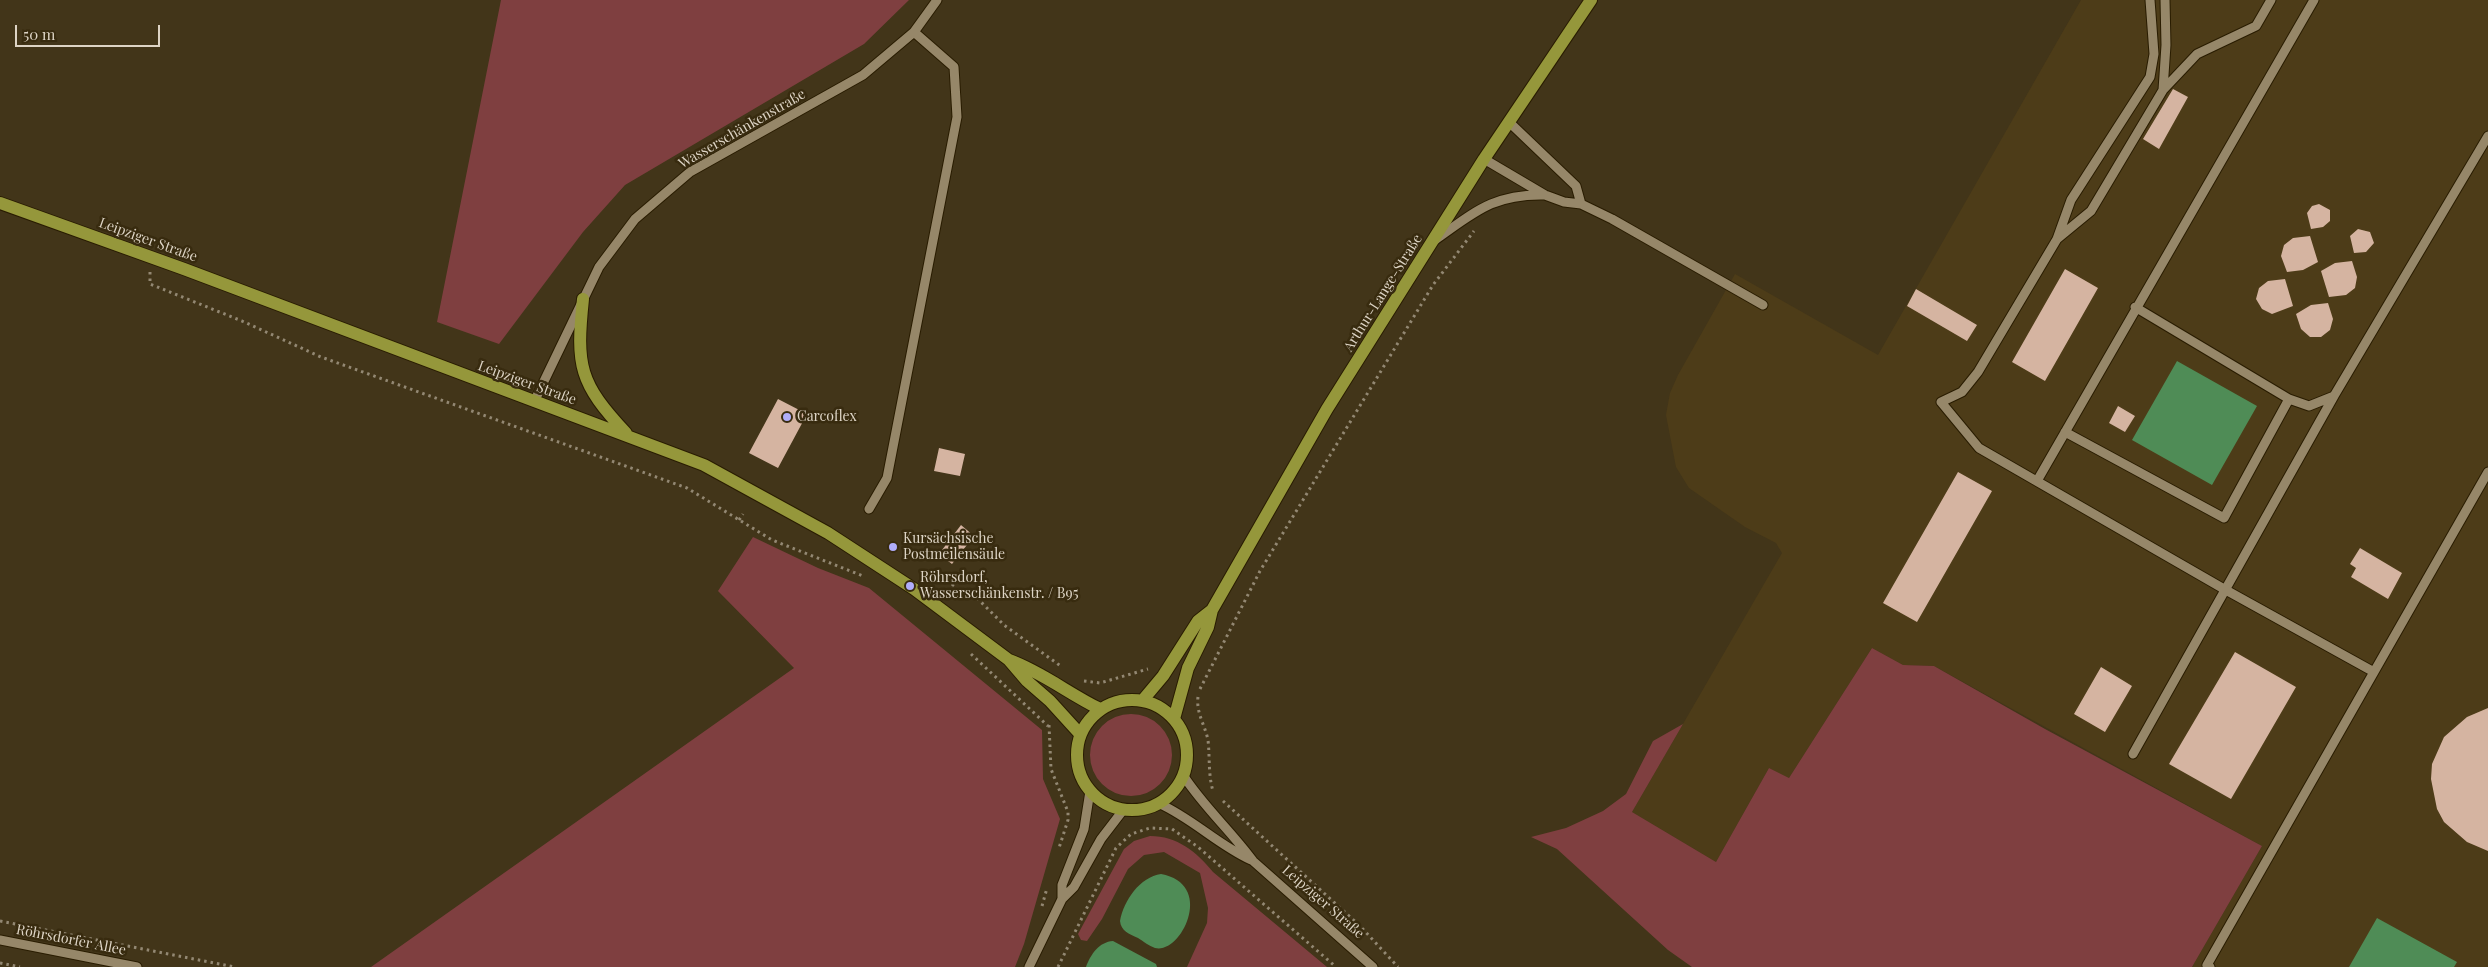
<!DOCTYPE html>
<meta charset="utf-8">
<style>
body{margin:0}
#map{position:relative;width:2488px;height:967px;overflow:hidden;background:#423519;font-family:"Playfair Display",serif}
canvas{display:block}
.scale{position:absolute;left:15px;top:25px;width:145px;height:22px;box-sizing:border-box;border:2px solid #ddd4c5;border-top:0;padding-left:6px;font-size:15px;line-height:18px;white-space:nowrap;color:#ddd4c5;-webkit-text-stroke:4px #382b0f;paint-order:stroke}
</style>
<div id="map">
<canvas width="2488" height="967"></canvas>
<div class="scale">50 m</div>
</div>
<script>
const c = document.querySelector('canvas').getContext('2d');
c.lineJoin = 'round';
function paint(path, color) {
  c.fillStyle = color;
  c.fill(path, 'evenodd');
}
function trace(path, color, width, dash) {
  c.strokeStyle = color;
  c.lineWidth = width;
  c.lineCap = dash ? 'butt' : 'round';
  c.setLineDash(dash || []);
  c.stroke(path);
}
function label(font, color, halo, rows, align = 'center') {
  c.font = font + ' "Playfair Display",serif';
  c.lineWidth = 5;
  c.setLineDash([]);
  c.textBaseline = 'middle';
  c.strokeStyle = halo;
  c.fillStyle = color;
  for (const [text, x, y, turn = 0] of rows) {
    c.save();
    c.translate(x, y);
    c.rotate((+turn || 0) * Math.PI / 180);
    c.textAlign = isNaN(turn) ? turn : align;
    if (halo) c.strokeText(text, 0, 0);
    c.fillText(text, 0, 0);
    c.restore();
  }
}
paint(new Path2D(`
 M2081 0H2488V967H2192L2262 846 1934 666 1903 665 1872 648 1789 778 1769 768 1716 862 1632 812 1782 553 1776 543 1745 527 1689 488 1676 467 1666 415 1670 393 1678 375 1735 274 1878 355Z`), '#4d3c18');
paint(new Path2D(`
 M501 0H909L864 44 625 185 583 232 499 344 437 322Z
 M753 537 818 568 869 588 1042 730 1043 779 1060 819 1024 944 1015 967H371L794 668 718 591Z
 M1872 648 1903 665 1934 666 2045 729 2262 846 2192 967H1692L1668 950 1557 849 1531 837 1566 828 1603 811 1626 794 1653 741 1683 724 1632 812 1716 862 1769 768 1789 778Z
 M1090 755a41 41 0 1 1 82 0a41 41 0 1 1-82 0Z
 M1150 836C1177 836 1197 852 1213 872L1327 967H1187L1207 923 1208 908 1200 873 1164 852 1144 855 1128 869 1102 919 1087 941 1081 940 1078 934 1124 849 1134 841Z`), '#7f3f40');
paint(new Path2D(`
 M2177 361 2257 406 2212 485 2132 440Z
 M1161 874C1216 884 1181 955 1155 948 1149 946 1143 941 1138 938 1129 934 1121 931 1120 921 1124 900 1140 877 1161 874Z
 M2377 918 2457 962 2454 967H2349Z
 M1113 941 1156 964 1157 967H1086C1091 954 1099 942 1113 941Z`), '#4f8c56');
paint(new Path2D(`
 M2173 89 2188 97 2159 149 2143 139Z
 M2319 204 2330 210V221L2323 227 2311 229 2307 213 2312 206Z
 M2358 229 2370 232 2374 243 2366 252 2354 253 2350 236Z
 M2310 236 2318 262 2303 270 2287 272 2281 256 2284 245 2293 238Z
 M2352 261 2357 277 2355 288 2346 295 2329 297 2321 271 2335 263Z
 M2065 269 2098 288 2045 381 2012 362Z
 M2285 279 2293 306 2272 314 2262 309 2256 299 2259 288 2268 281Z
 M1916 289 1977 325 1967 341 1907 306Z
 M2328 303 2333 319 2330 330 2321 337H2310L2301 329 2296 314 2311 305Z
 M778 399 807 414 778 468 749 453Z
 M2118 406 2135 416 2125 432 2109 423Z
 M939 448 965 454 960 476 934 471Z
 M1958 472 1992 491 1917 622 1883 603Z
 M961 525 974 536 952 564 939 554Z
 M2360 548 2402 573 2388 599 2351 577 2356 568 2350 564Z
 M2235 652 2296 687 2231 799 2169 764Z
 M2101 667 2132 686 2105 732 2074 714Z
 M2488 708V851L2467 842 2444 822 2437 809 2431 779 2432 764 2444 737 2467 717Z`), '#d5b4a1');
const minor = new Path2D(`
 M2271 0 2256 26 2197 54 2163 90 2091 211 2057 239 1978 372 1962 392 1941 402 1979 448 2224 589 2374 672
 M2163 90 2166 45 2165 0
 M1509 122 1576 186 1581 204
 M1484 159 1545 195 1564 202 1581 204 1612 219 1763 305
 M2057 239 2071 200 2150 77 2154 54 2150 0
 M1435 240C1475 212 1493 194 1544 195
 M2289 399 2309 406 2334 396
 M534 402 599 267 635 219 690 172 863 75 914 32 937 0
 M2065 432 2224 518 2289 399 2135 307
 M2037 481 2314 0
 M869 509 887 478 957 117 954 67 914 32
 M2133 754 2334 396 2488 136
 M1183 775C1203 806 1231 831 1253 861L1373 967
 M1158 803C1192 818 1218 845 1251 860
 M1062 899V885L1084 829 1090 791
 M0 940 137 967
 M1029 967 1062 899 1074 887 1101 839 1124 809
 M2210 967 2207 965 2488 472`);
const major = new Path2D(`
 M0 203 184 269 704 465 828 533 914 589 1009 660 1027 681 1050 701 1080 734
 M583 299C576 366 579 383 626 433
 M1009 660C1042 672 1069 694 1100 709
 M1077 755a55 55 0 1 1 110 0a55 55 0 1 1-110 0Z
 M1142 701 1163 676 1198 621 1212 610
 M1174 719 1188 668 1208 627 1212 610 1327 409 1484 159 1591 0`);
trace(minor, '#291c01', 11);
trace(major, '#291c01', 14);
trace(new Path2D(`
 M150 272V284L242 321 321 357 687 488 772 540 863 576
 M739 520 743 514
 M905 552 908 547
 M952 586 955 582
 M977 598 1004 625 1062 667
 M971 654 1048 726
 M1084 681 1100 683 1148 669
 M1200 689 1260 571 1433 285 1474 231
 M1198 697C1196 713 1205 725 1208 740 1210 758 1208 774 1213 791
 M1049 725 1051 769 1068 812V820L1059 848
 M1223 801 1360 926 1398 967
 M1042 906 1047 888
 M0 921 235 967
 M0 963 20 967
 M1058 967 1116 848 1131 834 1150 828 1172 829 1198 847 1336 967`), '#938873', 3, [2.5, 4]);
trace(minor, '#968769', 9);
trace(major, '#95973b', 12);
for (const [x, y, r, color] of [
 [787,417,5,"#b0adfa"],
 [893,547,5,"#b0adfa"],
 [910,586,5,"#b0adfa"]
]) {
  const dot = new Path2D();
  dot.arc(x, y, r, 0, 2 * Math.PI);
  c.fillStyle = color;
  c.fill(dot);
  trace(dot, '#382b0f', 2);
}
label('14px', '#ddd4c5', '#382b0f', [
 ["Wasserschänkenstraße",742,129,-30],
 ["Leipziger Straße",148,240,20],
 ["Arthur-Lange-Straße",1383,293,-58],
 ["Leipziger Straße",527,383,20],
 ["Leipziger Straße",1323,902,41],
 ["Röhrsdorfer Allee",71,940,11]
]);
label('14px', '#ddd4c5', '#382b0f', [
 ["Carcoflex",797,417],
 ["Kursächsische",903,539],
 ["Postmeilensäule",903,555],
 ["Röhrsdorf,",920,578],
 ["Wasserschänkenstr. / B95",920,594]
], 'left');
</script>
